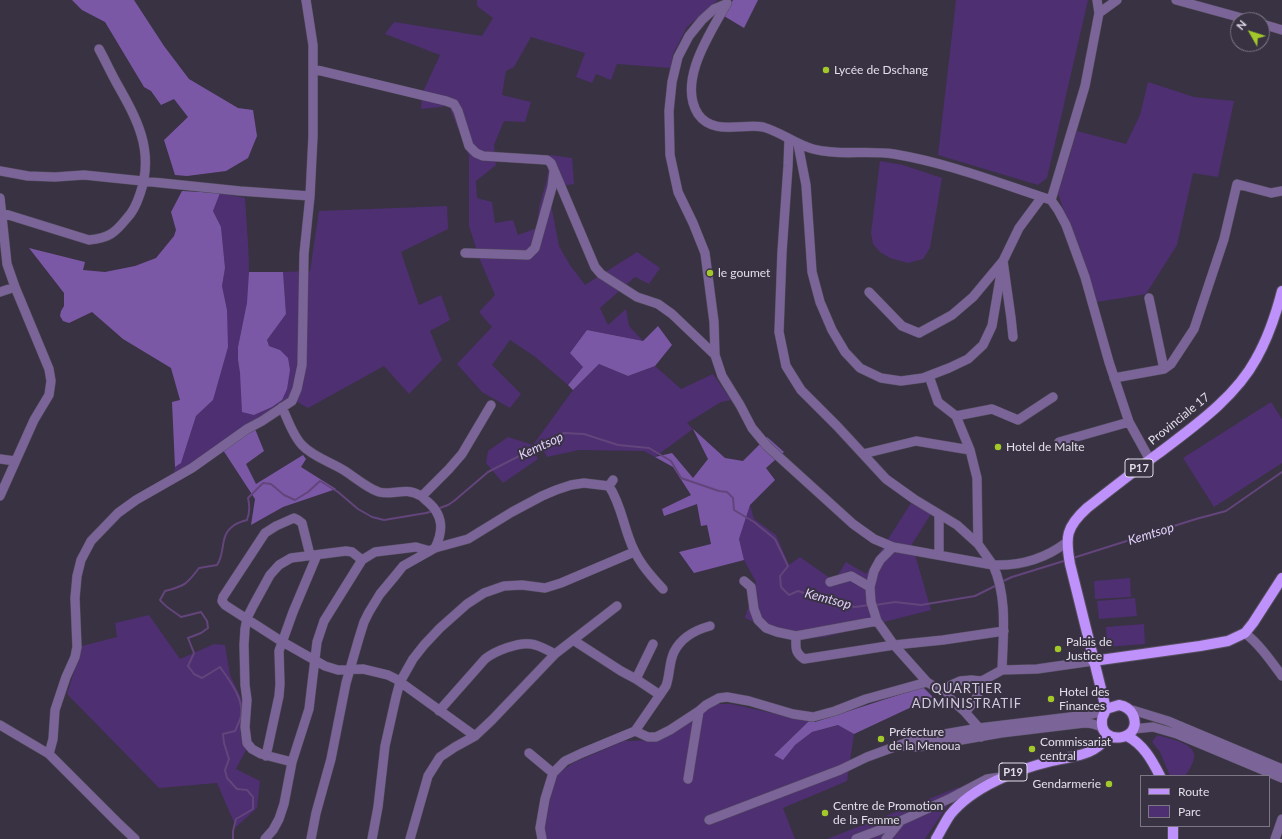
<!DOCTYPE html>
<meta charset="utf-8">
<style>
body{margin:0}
#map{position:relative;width:1282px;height:839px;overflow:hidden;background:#393243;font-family:Lato,sans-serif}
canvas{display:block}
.legend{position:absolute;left:1140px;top:775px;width:130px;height:52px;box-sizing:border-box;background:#393243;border:1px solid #7d7785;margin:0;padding:5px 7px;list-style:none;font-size:12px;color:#e2dee9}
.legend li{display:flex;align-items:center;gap:8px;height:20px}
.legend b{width:20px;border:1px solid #7d7785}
.north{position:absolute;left:1230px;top:12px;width:40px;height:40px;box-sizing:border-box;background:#393243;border:1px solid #7d7785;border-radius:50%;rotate:309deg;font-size:11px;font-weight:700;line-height:16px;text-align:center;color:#e2dee9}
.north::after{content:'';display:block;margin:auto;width:14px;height:18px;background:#a2c929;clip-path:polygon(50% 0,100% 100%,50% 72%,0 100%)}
</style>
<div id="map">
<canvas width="1282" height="839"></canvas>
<ul class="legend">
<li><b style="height:5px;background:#bf91fa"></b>Route</li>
<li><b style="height:11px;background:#4e2f71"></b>Parc</li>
</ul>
<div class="north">N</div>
</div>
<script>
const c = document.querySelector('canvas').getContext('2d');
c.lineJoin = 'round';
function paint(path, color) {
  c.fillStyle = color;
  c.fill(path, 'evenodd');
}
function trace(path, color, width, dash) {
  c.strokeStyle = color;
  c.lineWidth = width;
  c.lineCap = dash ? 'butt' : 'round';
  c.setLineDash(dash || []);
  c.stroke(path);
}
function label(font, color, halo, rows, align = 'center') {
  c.font = font + ' Lato,sans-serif';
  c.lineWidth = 4;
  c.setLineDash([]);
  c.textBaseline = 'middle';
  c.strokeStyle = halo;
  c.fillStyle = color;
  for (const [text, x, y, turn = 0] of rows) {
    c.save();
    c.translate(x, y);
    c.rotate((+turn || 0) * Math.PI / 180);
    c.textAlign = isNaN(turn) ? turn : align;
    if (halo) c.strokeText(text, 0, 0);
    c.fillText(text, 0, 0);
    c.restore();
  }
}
paint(new Path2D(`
 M477 0H718L687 27 673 54 671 68 617 64 611 80 596 74 592 83 576 77 585 53 531 37 514 67 506 71 502 95 531 102 525 122 504 121 494 145 496 165 476 181 477 198 492 202 495 223 513 220 518 235 537 228 539 207 547 179 550 155 572 158 574 184 556 187 551 205 559 246 570 265 585 285 637 252 660 268 649 284 635 277 600 308 608 325 626 309 629 326 643 341 587 330 583 367 568 385 534 356 510 340 492 365 521 394 510 408 482 392 457 364 492 327 479 312 495 295 480 260 469 226V156L449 106 421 109 422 94 440 55 385 34 394 22 482 36 493 18 477 6Z
 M956 0H1088L1047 178 1038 185 938 155Z
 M1148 82 1194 97 1234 101 1218 177 1193 173 1177 245 1146 294 1097 302 1058 194 1077 131 1126 144 1140 115Z
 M880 161 903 165 942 178 930 248 923 259 908 263 890 258 880 252 873 244 871 233Z
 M220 193 245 198C247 232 251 268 248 302 245 321 237 340 238 359 239 378 248 397 254 415L272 407 282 400 280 350 269 346 267 340 286 314 283 272 310 271 319 211 447 206 448 229 401 252 419 305 441 295 450 320 430 331 442 360 409 394 384 366 308 408 297 402 223 450 173 485 175 467 181 463 196 416 213 400 227 310 222 286 225 268 221 227 213 211Z
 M599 364 628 376 655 366 681 389 713 374 731 400 721 402 687 423 693 429 655 457 644 451 579 450 547 457 542 448 534 451 538 459 503 483 486 463 488 451 508 437 533 445 573 390Z
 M1271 402 1282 419V463L1214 507 1183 458Z
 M911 503 931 514 912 544 931 610 825 637 795 640 745 618 756 582 744 560 739 539 750 505 754 519 776 535 789 565 800 557 834 581 846 562 866 574Z
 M1130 578 1131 597 1095 599 1094 581Z
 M1135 598 1137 616 1099 619 1097 601Z
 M149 615 180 659 214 644 225 645 230 675 245 706 240 732 246 750 236 769 260 781 257 808 236 827 217 783 159 788 67 694 82 646 117 637 115 623Z
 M1144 624 1145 644 1107 647 1106 627Z
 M716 704H731L809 721 774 755 795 745 812 732 839 725 854 734 847 781 783 808 795 839H545L544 830 555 776 573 763 624 741 655 740 700 715Z
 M1157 735C1169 739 1201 743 1193 762 1191 767 1188 772 1185 776H1170L1160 752 1152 742Z
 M959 787 964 794 950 802 925 839H827Z`), '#4e2f71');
paint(new Path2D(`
 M72 0H134L164 46 189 79 238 108 253 110 257 136 248 158 226 171 187 176 175 175 164 140 188 117 174 99 161 105 151 91 144 87 105 22 82 10Z
 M733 0H758L744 28 724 16Z
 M182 191 220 193 213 211 221 227 225 268 222 286 227 310 228 347 213 400 196 416 181 463 175 467 172 402 180 400 171 368 123 339 92 312 69 323 63 321 60 316 61 311 64 306V293L29 248 85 262 83 270 105 272 135 266 156 258 174 236 176 230 171 212Z
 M249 272H283L286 314 267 340 269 346 280 350 288 358 290 370 287 389 282 400 272 407 254 415 242 412 240 373 238 360V347L247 303Z
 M658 326 672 345 655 366 628 376 599 364 573 390 568 385 583 367 570 353 587 330 643 341Z
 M255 429 264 451 246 464 256 484 303 455 306 459 301 467 336 489 283 507 251 525 255 499 223 450Z
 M693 429 725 458 743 461 767 437 784 452 766 468 775 480 750 505 739 539 744 560 694 573 679 552 711 544 707 525 701 526 697 504 664 516 662 509 691 495 673 467 655 457 672 453 693 478 708 459Z
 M923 687 933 697 854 734 838 725 812 732 795 745 783 760 774 755 809 721 815 722Z`), '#7b58a5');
trace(new Path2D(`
 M437 509 448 505 454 501 488 472 564 433 584 434 618 445 649 448 671 461 681 478 719 491 727 492 733 498 734 510 754 522 775 539 788 566 780 576 781 587 789 595 798 591 830 602 855 607 869 605
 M1073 558 1196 519 1226 511 1259 488 1282 472
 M1001 582 1012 577 1067 560
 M875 605 895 602 921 605 975 596 997 585
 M233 839V831L236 819 253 809V797L247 790 237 789 227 778 225 770 229 759 224 743 223 734 235 731C237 726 240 721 241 716 244 699 230 681 220 667L202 678 194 674 188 666 194 653 188 638 201 633 208 628 207 621 201 612 181 617C174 611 166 608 160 600L165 591C185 586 187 584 199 568L217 565C226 552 219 536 233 526 237 523 243 521 247 520 250 512 250 506 248 498L263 483 271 484 284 495 295 500 308 492 320 481 338 492 358 509 372 517 384 520 426 513 433 511`), '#63457c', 2);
const minor = new Path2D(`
 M1176 0 1249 20
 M727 3C711 32 677 81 698 114 713 136 743 123 763 127 781 132 795 144 813 149 839 156 867 150 894 154 948 163 999 183 1051 200L1058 210 1066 225 1085 277 1109 362 1129 422 1150 460
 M726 4 714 9 702 20 689 36 678 57 672 82 669 111 670 155 678 192 693 223 705 253 714 322 715 355 722 376 740 405 752 428 767 446 853 524 874 539 893 547 993 565C1008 598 1003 635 1002 670L1037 669 1093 661
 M1099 13 1117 0
 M1262 24 1282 30
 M313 69 446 101 454 104 458 111 469 146 476 153 483 156 547 160 551 163 595 267 601 274 637 297 658 304 672 314 715 355
 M789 139 788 166 782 252 779 332 786 366 801 390 837 426 886 479 914 499 957 525 978 544 993 565C1020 566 1045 559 1067 542
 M798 144 806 185 812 272 820 302 832 330 845 352 860 368 881 378 901 381 923 378 949 368 968 359 983 345 992 326 1003 261 1019 228 1042 197
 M0 171 28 176 55 177 84 175 240 191 310 196
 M0 198 7 264 15 287 49 369 51 381 49 395 34 420 0 496
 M1051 200 1085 86 1099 13 1097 0
 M2 213 89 240C109 238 115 233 127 218 134 211 137 203 140 194 155 151 137 119 116 82 110 71 105 60 99 49
 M465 253 528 255 535 248 552 187 554 171
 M0 292 15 287
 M869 292 902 326 919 333 952 315 973 297 1003 261 1011 318 1013 337
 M1149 298 1164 369
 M929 376 938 402 956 416 970 450 977 478 978 544
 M1114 378 1164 369 1171 364 1194 329 1224 239 1237 184 1271 193 1282 191
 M282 407C287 418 293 436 302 445 313 457 331 462 345 471 356 478 367 488 379 492 393 496 405 486 421 496 423 497 425 500 428 502 443 515 444 530 435 548
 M956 416 992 409 1018 420 1053 397
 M1059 442 1129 422
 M863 454 916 441 970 450
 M0 459 15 461
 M609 486C620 503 622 519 629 538 636 559 648 573 663 589
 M422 496 449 469 462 454 491 405
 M893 547 880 560 874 571 870 587 871 602 877 621 894 645 927 682 943 692 965 712 979 728 981 737
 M310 555 302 523 298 520 294 518 276 526 265 533 223 597 222 601 225 605 281 641 325 666 338 670 363 669 388 675 396 679 475 736
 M939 555V515
 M744 581 751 587 754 609 758 620 766 628 777 632 796 636 877 621
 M830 582 851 576 870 587
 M1245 633C1260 645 1271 661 1282 676
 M796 636C796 647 794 652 804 659L894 645 943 640 1004 631
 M573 640 621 671 636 679 660 695
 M636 679 653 644
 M943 692 951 685 960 681 971 680 982 681 1002 670
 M1129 709 1168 721 1282 769
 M439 711 485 659C495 651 518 642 531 644 539 645 547 650 555 654
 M965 712C976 701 978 696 982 681
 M0 725 49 754 118 823 135 839
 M1133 729 1153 727 1177 734 1282 778
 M635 731 648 737H656L670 730 699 711 706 705 719 698 727 697 749 701 793 714 813 717 835 711 866 699 927 682
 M903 746 915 747 927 746 1001 733 1084 723C1092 723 1096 724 1103 728
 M529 753 553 773
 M49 754 53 739 55 710 66 677 75 657 77 647 75 598 77 576 81 560 91 541 118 513 136 500 192 468 247 429 262 421 292 401 297 389 302 365 304 254 310 196 313 136V45L306 0
 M266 756 279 696 280 684 279 651 293 612 317 555
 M292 762 261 754 252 749 247 743 245 727 247 700 245 685 244 645 245 629 247 618 253 606 270 575 279 565 291 558 346 551 352 552 362 560
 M688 779 699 711
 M709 820 840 770 867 757 916 739 979 728 1087 715 1105 711
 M265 839 273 830 279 819 284 804 292 762 309 709 317 642 324 621 362 560 375 552 416 547 430 551
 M311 839 316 813 331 759 346 683 359 638 364 622 369 612 380 594 395 576 403 566 435 548 468 539 512 512 542 496 556 490 571 485 584 483 609 486 613 480
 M372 839 378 807 385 746 396 697 400 682 413 659 424 645 440 628 467 604 484 593 504 586 522 585 545 588 561 583 634 552
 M410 839 428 776 440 757 455 747 475 736 492 720 555 654 617 606
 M542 839 540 828 545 799 553 773 565 761 582 753 635 731 666 686C670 675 669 662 674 652 681 638 695 630 710 626
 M856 839 885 828 951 798 987 779 1001 777
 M886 839 899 823
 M1275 839 1282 819`);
const major = new Path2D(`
 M1093 661 1200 646 1228 641 1245 633 1253 623 1282 578
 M1119 705C1125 706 1130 709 1133 715 1144 741 1099 747 1102 720 1102 716 1105 713 1106 709Z
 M1106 709 1070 564C1065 537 1066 527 1087 508 1110 490 1134 471 1159 453 1193 427 1235 398 1256 359 1268 338 1276 314 1282 291
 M1127 736C1143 744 1152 760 1160 776
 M1173 826V839
 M936 839C941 831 945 822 950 815 972 787 1018 769 1052 761 1077 755 1091 757 1109 736`);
trace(minor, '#544e5e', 10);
trace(major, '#544e5e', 12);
trace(minor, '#7b6598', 9);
trace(major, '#bf91fa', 10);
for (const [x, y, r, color] of [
 [826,70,4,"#a2c929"],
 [710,273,4,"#a2c929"],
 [998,447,4,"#a2c929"],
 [1058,649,4,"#a2c929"],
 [1051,699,4,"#a2c929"],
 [881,739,4,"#a2c929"],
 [1032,749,4,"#a2c929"],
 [1109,784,4,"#a2c929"],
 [825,813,4,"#a2c929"]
]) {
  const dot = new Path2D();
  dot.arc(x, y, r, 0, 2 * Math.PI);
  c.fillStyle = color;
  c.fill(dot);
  trace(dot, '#393243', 1.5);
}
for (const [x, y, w] of [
 [1139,468,28],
 [1013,772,28]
]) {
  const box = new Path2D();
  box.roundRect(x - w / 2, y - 9, w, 18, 3);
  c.fillStyle = '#393243';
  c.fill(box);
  trace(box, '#e2dee9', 1);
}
label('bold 11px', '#e2dee9', null, [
 ["P17",1139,468],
 ["P19",1013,772]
]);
label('12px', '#e2dee9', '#393243', [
 ["Lycée de Dschang",834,70],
 ["le goumet",718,273],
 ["Hotel de Malte",1006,447],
 ["Palais de",1066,642],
 ["Justice",1066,656],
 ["Hotel des",1059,692],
 ["Finances",1059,706],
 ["Préfecture",889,732],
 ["de la Menoua",889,746],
 ["Commissariat",1040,742],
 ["central",1040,756],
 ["Gendarmerie",1101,784,"right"],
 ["Centre de Promotion",833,806],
 ["de la Femme",833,820]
], 'left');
label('12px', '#e2dee9', '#393243', [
 ["Provinciale 17",1179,419,-39]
]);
label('italic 13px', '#e1d0fa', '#393243', [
 ["Kemtsop",541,446,-25],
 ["Kemtsop",1151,534,-17],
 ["Kemtsop",828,599,15]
]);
c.letterSpacing = '1px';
label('13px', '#d3cae0', '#393243', [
 ["QUARTIER",967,689],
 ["ADMINISTRATIF",967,704]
]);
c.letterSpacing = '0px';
</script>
